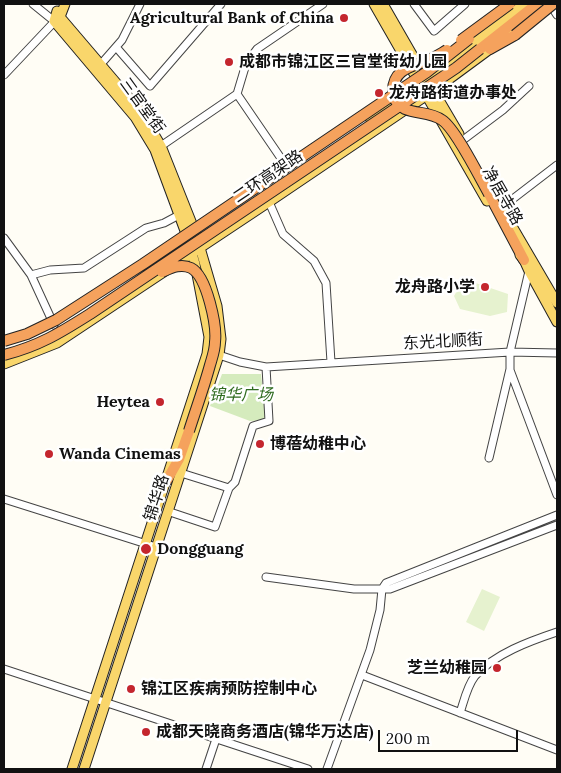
<!DOCTYPE html>
<meta charset="utf-8">
<style>
body{margin:0}
#map{position:relative;width:561px;height:773px;overflow:hidden;background:#fffdf5;font-family:Lora,serif}
canvas{display:block}
.frame{position:absolute;inset:0;border:5px solid #111;pointer-events:none}
.scale{position:absolute;left:378px;top:730px;width:140px;height:22px;box-sizing:border-box;border:2px solid #111;border-top:0;padding-left:6px;font-size:15px;line-height:18px;white-space:nowrap;color:#111;-webkit-text-stroke:4px #fff;paint-order:stroke}
</style>
<div id="map">
<canvas width="561" height="773"></canvas>
<div class="frame"></div>
<div class="scale">200 m</div>
</div>
<script>
const c = document.querySelector('canvas').getContext('2d');
c.lineJoin = 'round';
function paint(path, color) {
  c.fillStyle = color;
  c.fill(path, 'evenodd');
}
function trace(path, color, width, dash) {
  c.strokeStyle = color;
  c.lineWidth = width;
  c.lineCap = dash ? 'butt' : 'round';
  c.setLineDash(dash || []);
  c.stroke(path);
}
function label(font, color, halo, rows, align = 'center') {
  c.font = font + ' Lora,"Noto Sans SC",serif';
  c.lineWidth = 5;
  c.setLineDash([]);
  c.textBaseline = 'middle';
  c.strokeStyle = halo;
  c.fillStyle = color;
  for (const [text, x, y, turn = 0] of rows) {
    c.save();
    c.translate(x, y);
    c.rotate((+turn || 0) * Math.PI / 180);
    c.textAlign = isNaN(turn) ? turn : align;
    if (halo) c.strokeText(text, 0, 0);
    c.fillText(text, 0, 0);
    c.restore();
  }
}
paint(new Path2D(`
 M222 374H261L266 420 250 421 210 406Z`), '#d5ebbd');
paint(new Path2D(`
 M464 279 508 294 507 312 490 316 460 309 454 296Z
 M482 589 500 597 484 631 466 622Z`), '#e6f2cf');
const minor = new Path2D(`
 M33 4 54 21
 M414 4 434 31 465 4
 M550 4 557 15
 M116 47 150 86 221 4
 M101 64 122 40 140 4
 M4 75 57 19
 M237 94 289 170
 M463 140 503 110 529 86
 M161 146 237 94 246 64 257 49 323 4
 M269 202 283 234 314 261 326 283 331 362
 M501 208 557 165
 M4 238 31 275 54 325
 M31 275 50 270 84 268 146 228 164 223 179 215
 M219 355 240 362 266 367 510 352 557 353
 M510 370 557 495
 M489 458 510 369V352L529 271
 M229 488 235 482 253 426 269 421 266 367
 M4 499 156 547
 M170 512 215 527 229 488 181 473
 M266 577 354 589H390L557 525
 M4 669 308 769
 M362 675 557 750
 M460 713C464 701 467 686 475 676 494 654 530 641 557 632
 M206 769 216 739
 M327 769 370 650 380 610 382 589 386 583 557 515`);
const major = new Path2D(`
 M65 4 60 17 141 112 161 146 196 234 217 306 221 339 219 355 84 769
 M374 4 487 201
 M383 4 421 70
 M57 11 54 21 135 117 155 150 188 239 195 264 209 337 207 354 72 769
 M432 88 459 134
 M369 117 427 79 524 4
 M502 209 557 303
 M520 255 524 260 529 271 557 322
 M4 364 57 343 269 202 433 91 490 49 544 4`);
const highway = new Path2D(`
 M480 49 537 4
 M490 49 515 35
 M489 194 524 260
 M167 480 179 459 189 431`);
trace(minor, '#444', 9);
trace(major, '#222', 11);
trace(highway, '#222', 12);
trace(minor, '#fff', 7);
trace(major, '#f9d66b', 9);
trace(highway, '#f5a25d', 10);
const highwayBridge = new Path2D(`
 M515 35 553 4
 M461 40 510 4
 M447 50C440 54 434 58 426 61 410 67 393 70 393 91 393 99 398 105 405 109 417 114 431 112 442 120 455 128 480 178 489 194
 M162 272C171 268 181 263 191 268 207 276 217 326 215 342 215 350 212 358 210 365 204 387 196 409 189 431
 M4 341 27 334 56 320 143 264 427 72 469 39
 M4 355C39 346 60 333 90 314L456 68 480 49`);
trace(highwayBridge, '#222', 12, []);
trace(highwayBridge, '#f5a25d', 10);
for (const [x, y, r, color] of [
 [344,18,5,"#c4262e"],
 [229,62,5,"#c4262e"],
 [379,93,5,"#c4262e"],
 [485,287,5,"#c4262e"],
 [160,402,5,"#c4262e"],
 [260,444,5,"#c4262e"],
 [49,454,5,"#c4262e"],
 [146,549,6,"#c4262e"],
 [497,668,5,"#c4262e"],
 [131,689,5,"#c4262e"],
 [146,732,5,"#c4262e"]
]) {
  const dot = new Path2D();
  dot.arc(x, y, r, 0, 2 * Math.PI);
  c.fillStyle = color;
  c.fill(dot);
  trace(dot, '#fff', 2);
}
label('bold 16px', '#111', '#fff', [
 ["Agricultural Bank of China",334,18,"right"],
 ["成都市锦江区三官堂街幼儿园",239,62],
 ["龙舟路街道办事处",389,93],
 ["龙舟路小学",475,287,"right"],
 ["Heytea",150,402,"right"],
 ["博蓓幼稚中心",270,444],
 ["Wanda Cinemas",59,454],
 ["Dongguang",157,549],
 ["芝兰幼稚园",487,668,"right"],
 ["锦江区疾病预防控制中心",141,689],
 ["成都天晓商务酒店(锦华万达店)",156,732]
], 'left');
label('16px', '#111', '#fff', [
 ["三官堂街",142,106,54],
 ["二环高架路",268,177,-34],
 ["净居寺路",502,196,60],
 ["东光北顺街",443,342,-3],
 ["锦华路",157,498,-72]
]);
label('italic 16px', '#2f6b1f', '#fff', [
 ["锦华广场",241,395]
]);
</script>
